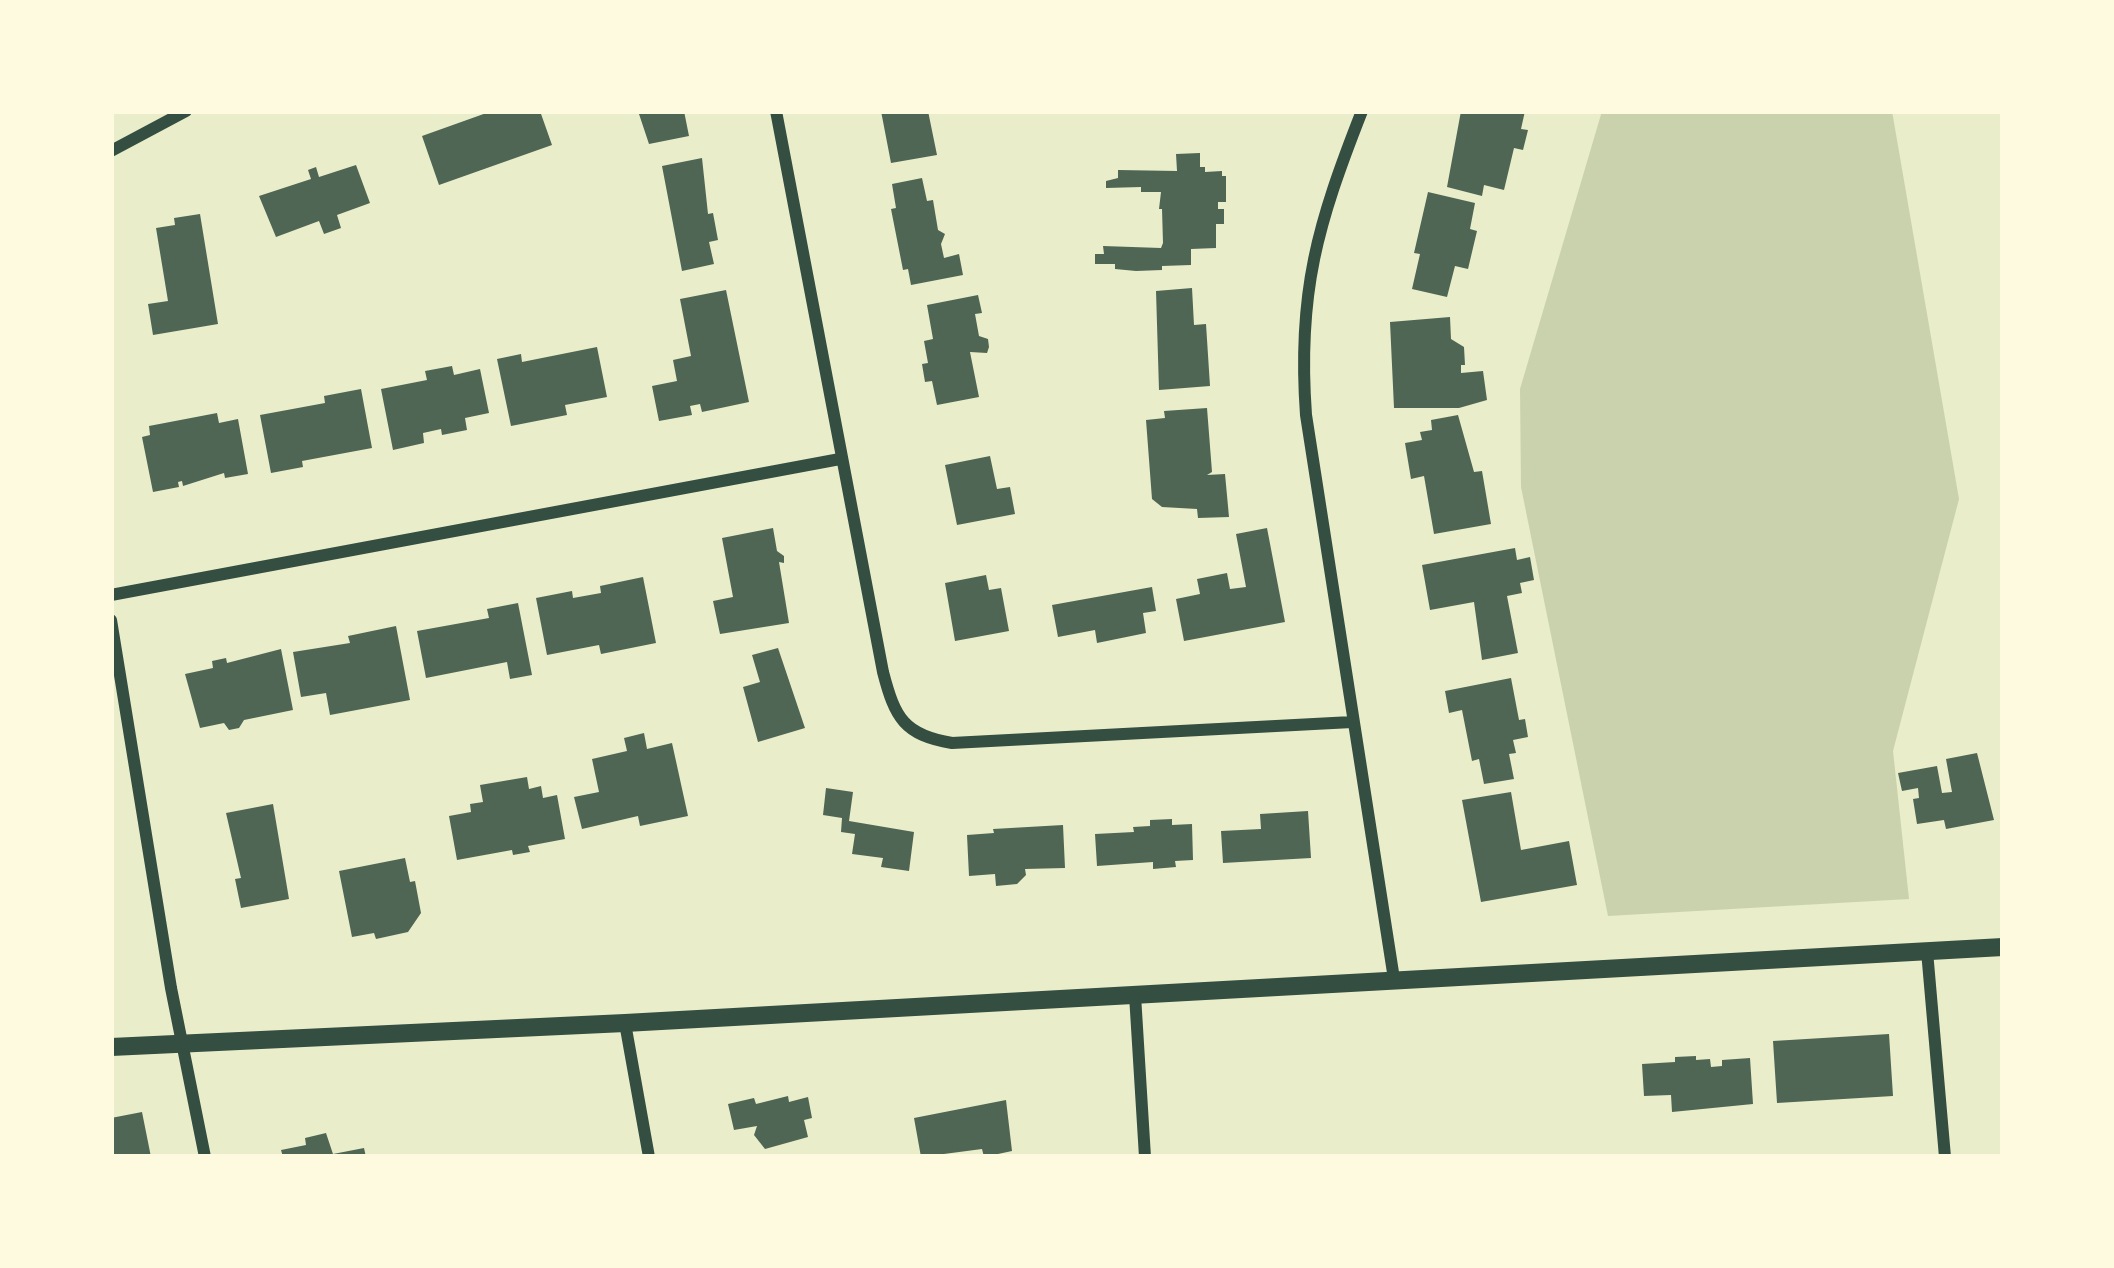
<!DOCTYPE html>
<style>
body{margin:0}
#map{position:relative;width:2114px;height:1268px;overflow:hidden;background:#e9edc9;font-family:"Roboto Condensed",sans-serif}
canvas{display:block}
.frame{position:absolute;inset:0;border:114px solid #fefae0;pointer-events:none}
</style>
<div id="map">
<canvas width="2114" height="1268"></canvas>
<div class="frame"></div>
</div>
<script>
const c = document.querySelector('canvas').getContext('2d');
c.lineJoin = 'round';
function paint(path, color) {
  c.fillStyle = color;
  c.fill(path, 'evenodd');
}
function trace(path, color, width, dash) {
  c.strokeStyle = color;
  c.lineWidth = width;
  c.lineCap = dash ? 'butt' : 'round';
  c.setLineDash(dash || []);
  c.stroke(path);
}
paint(new Path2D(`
 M1602 111H1892L1959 499 1893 751 1909 899 1608 916 1521 487 1520 389Z`), '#cad2ad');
paint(new Path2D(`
 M492 111H540L552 145 439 185 422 136Z
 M638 111H684L689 136 649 144Z
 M881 111H928L937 155 891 163Z
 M1461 111H1525L1521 129 1528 130 1523 150 1514 148 1504 190 1484 185 1482 196 1447 187Z
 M1200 153V167H1205V172L1222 171V176H1226V202H1218V209H1224V224H1216V248L1191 249V265L1162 266V270L1136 271 1115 269V264H1095V254H1104L1103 246 1161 248 1163 243 1162 209H1159L1161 192H1141V187L1106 188V181L1118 178V170L1177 171 1176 154Z
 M702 158 708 214 713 213 718 240 709 242 714 264 682 271 662 166Z
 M356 165 370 203 337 215 341 228 324 234 319 221 276 237 259 196 311 179 308 170 316 167 319 177Z
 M922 178 927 201 933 200 938 230 945 234 941 244 944 258 959 254 963 275 911 285 908 269 903 270 891 209 896 208 892 184Z
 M1428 192 1475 203 1470 229 1477 231 1468 269 1455 266 1447 297 1412 289 1420 254 1414 253Z
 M200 214 218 324 153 335 148 304 168 301 156 228 175 225 174 218Z
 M1192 288 1194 325 1206 324 1210 386 1159 390 1156 291Z
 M726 290 749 402 702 412 700 404 690 406 692 415 659 421 652 386 677 381 673 360 691 356 680 299Z
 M978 295 982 313 975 314 979 336 988 339 989 347 987 353 970 352 979 397 937 405 932 381 925 382 922 364 928 363 924 341 933 339 927 305Z
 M1450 317 1451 339 1464 347 1465 365H1461V373L1483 371 1487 400 1459 408H1394L1390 322Z
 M597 347 607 397 565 405 567 415 511 426 497 359 521 354 522 362Z
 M452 366 454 375 480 369 489 413 465 418 467 430 442 435 441 429 423 433 424 443 393 450 381 389 427 380 425 371Z
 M361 389 372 448 302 461 303 467 271 473 260 415 325 403 324 396Z
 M1207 408 1212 472 1207 475 1225 474 1229 517 1198 518 1197 509 1162 507 1152 499 1146 420 1165 418 1164 411Z
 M217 413 219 423 238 419 248 474 225 478 224 473 183 486 182 481 178 482 179 487 153 492 142 437 150 435 149 426Z
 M1458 415 1474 472 1482 471 1491 524 1434 534 1424 476 1411 479 1405 443 1422 440 1420 432 1432 430 1431 420Z
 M990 456 997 489 1010 487 1015 514 957 525 945 465Z
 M773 528 777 551 784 556V563L779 562 789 623 720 634 713 601 733 597 722 538Z
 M1267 528 1285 622 1184 641 1176 599 1200 594 1197 579 1227 573 1230 589 1246 587 1236 534Z
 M1515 548 1517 560 1530 557 1534 580 1520 583 1522 593 1507 596 1518 653 1482 660 1474 602 1430 610 1422 565Z
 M986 575 989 590 1001 588 1009 631 955 641 945 583Z
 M643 577 656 643 601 654 599 645 547 655 536 598 572 591 573 598 601 593 600 586Z
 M1152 587 1156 611 1143 613 1146 633 1097 643 1095 630 1058 637 1052 605Z
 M518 603 532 675 510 679 507 662 426 678 417 631 489 618 487 609Z
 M396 626 410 700 330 715 326 693 301 697 293 652 350 643 348 636Z
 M778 648 805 728 758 742 743 687 760 682 752 655Z
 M281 649 293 710 244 720 239 728 229 730 224 723 200 728 185 674 213 668 212 661 226 658 227 663Z
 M1511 678 1519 720 1525 719 1528 737 1513 740 1516 753 1509 754 1514 779 1484 784 1479 759 1472 761 1462 710 1449 713 1445 691Z
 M644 733 647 749 672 743 688 816 640 826 638 816 582 829 574 797 599 792 592 759 627 751 624 738Z
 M1977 753 1994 820 1946 829 1944 820 1917 824 1913 799 1919 798 1918 788 1902 791 1898 773 1937 766 1942 793 1952 792 1946 759Z
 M527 777 529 789 541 786 543 798 557 795 565 839 528 846 530 852 513 855 512 850 457 860 449 816 471 812 470 804 483 802 480 785Z
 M826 788 853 792 849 821 914 832 909 871 881 867 883 858 852 854 855 834 841 832 842 818 823 815Z
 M1511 792 1521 850 1569 841 1577 885 1481 902 1462 800Z
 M273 804 289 899 241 908 235 879 241 878 226 813Z
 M1308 811 1311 858 1223 863 1221 831 1261 829 1260 814Z
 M1172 819V825L1192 824 1193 860 1175 861 1176 867 1153 869V862L1097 866 1095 834 1134 832 1133 827 1150 826V820Z
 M1063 825 1065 868 1025 869 1026 875 1017 884 996 886 995 874 969 876 967 835 994 833 993 829Z
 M405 858 410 882 415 881 421 913 408 932 376 939 374 933 352 937 339 871Z
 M1889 1034 1893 1096 1777 1103 1773 1041Z
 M1696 1056V1060L1710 1059 1711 1067 1722 1066V1060L1750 1058 1753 1104 1672 1112 1671 1095 1644 1096 1642 1064 1675 1062V1057Z
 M788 1096 789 1102 808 1097 812 1118 804 1120 808 1137 765 1149 754 1135 757 1126 734 1130 728 1104 754 1098 756 1104Z
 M1006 1100 1012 1151 984 1157 982 1149 921 1157 914 1118Z
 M142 1112 151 1157H111V1118Z
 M326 1133 333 1154 364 1148 366 1157H283L281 1150 306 1145 305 1138Z`), '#4f6655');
trace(new Path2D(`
 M776 111 883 672C895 718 904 735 952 743L1352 722
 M1362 111C1318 223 1297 292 1306 415L1394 979
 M111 151 186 111
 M111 595 840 459
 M111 620 171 988 205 1157
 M1927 951 1945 1157
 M1135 995 1145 1157
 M625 1023 649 1157`), '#344e41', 12);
trace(new Path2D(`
 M111 1047 625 1023 2003 947`), '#344e41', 18);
</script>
